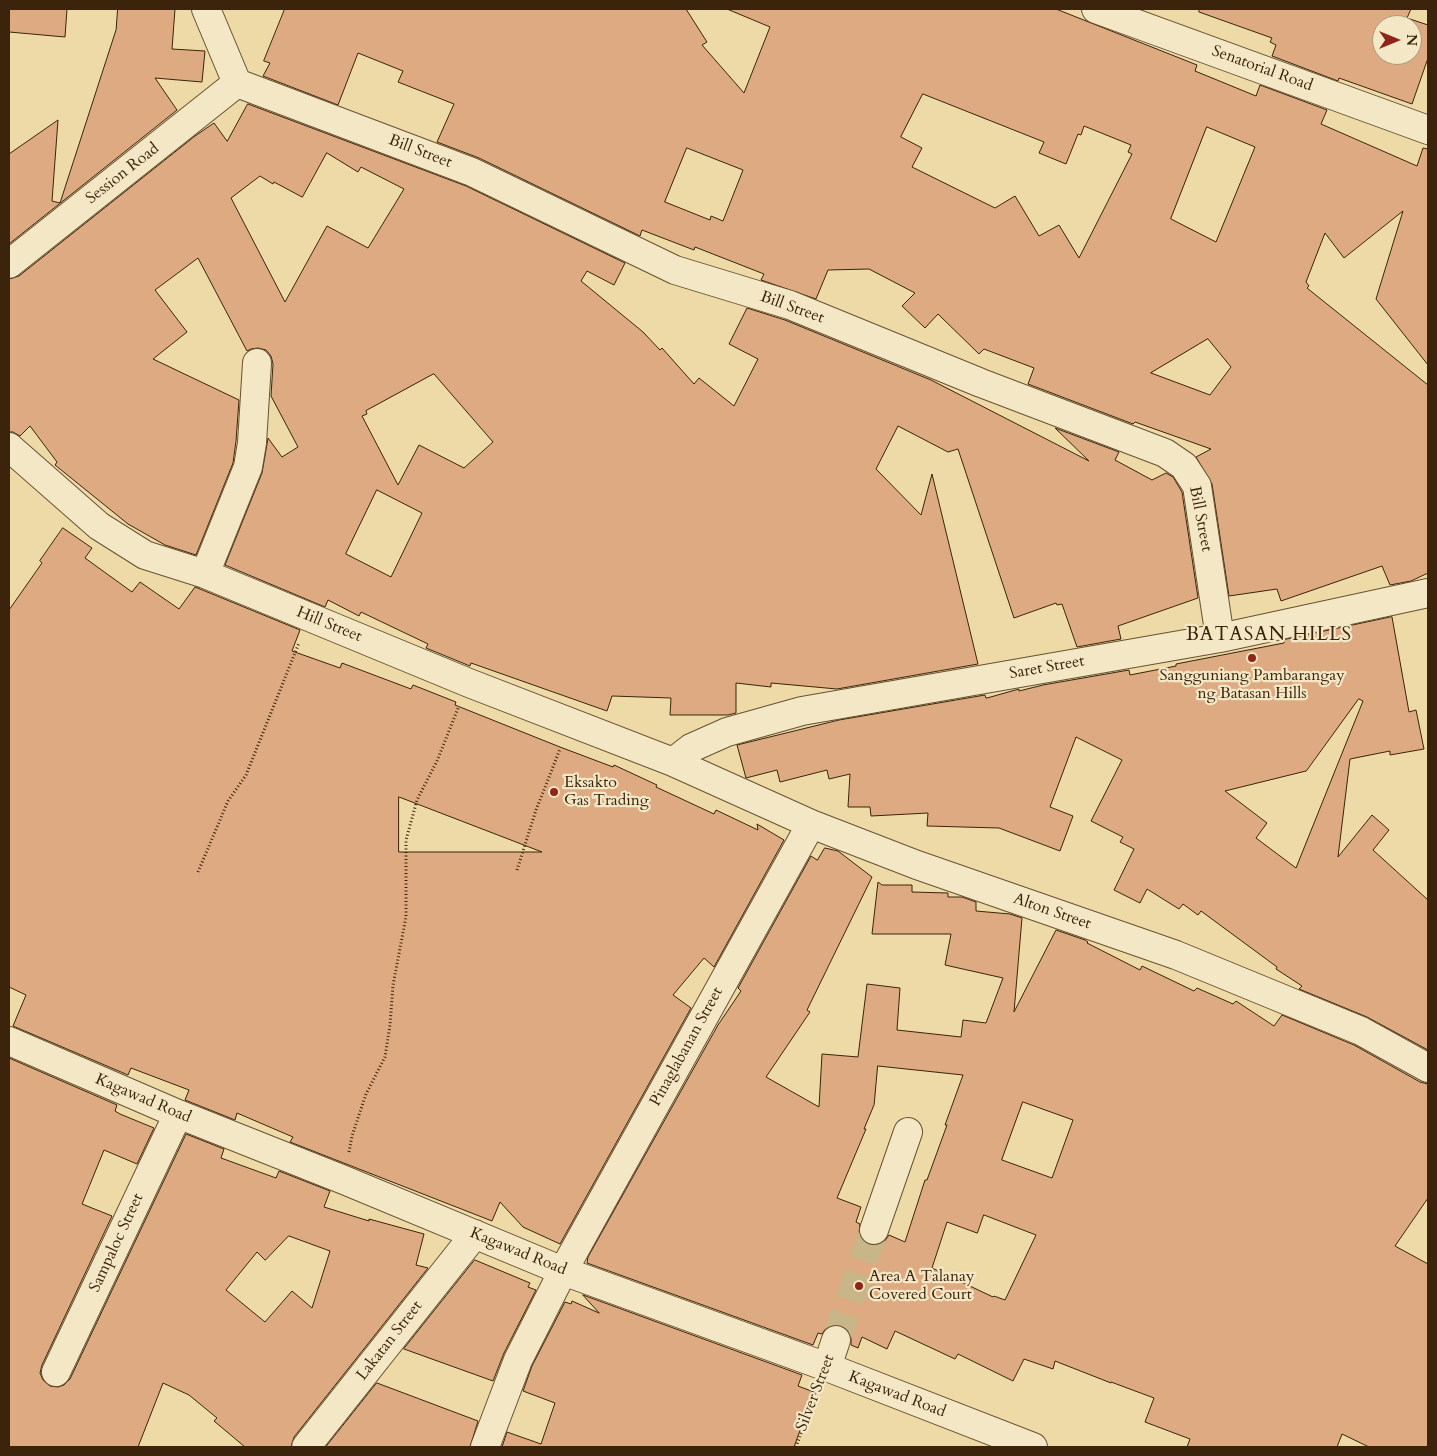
<!DOCTYPE html>
<style>
body{margin:0}
#map{position:relative;width:1437px;height:1456px;overflow:hidden;background:#eddaa7;font-family:Cardo,serif}
canvas{display:block}
.frame{position:absolute;inset:0;border:10px solid #3b240b;pointer-events:none}
.north{position:absolute;left:1372px;top:15px;width:50px;height:50px;box-sizing:border-box;background:#f3e7c6;border:1px solid #a9997b;border-radius:50%;rotate:90deg;font-size:14px;font-weight:700;line-height:20px;text-align:center;color:#3b240b}
.north::after{content:'';display:block;margin:auto;width:18px;height:22px;background:#8f2418;clip-path:polygon(50% 0,100% 100%,50% 72%,0 100%)}
</style>
<div id="map">
<canvas width="1437" height="1456"></canvas>
<div class="frame"></div>
<div class="north">N</div>
</div>
<script>
const c = document.querySelector('canvas').getContext('2d');
c.lineJoin = 'round';
function paint(path, color) {
  c.fillStyle = color;
  c.fill(path, 'evenodd');
}
function trace(path, color, width, dash) {
  c.strokeStyle = color;
  c.lineWidth = width;
  c.lineCap = dash ? 'butt' : 'round';
  c.setLineDash(dash || []);
  c.stroke(path);
}
function label(font, color, halo, rows, align = 'center') {
  c.font = font + ' Cardo,serif';
  c.lineWidth = 4.5;
  c.setLineDash([]);
  c.textBaseline = 'middle';
  c.strokeStyle = halo;
  c.fillStyle = color;
  for (const [text, x, y, turn = 0] of rows) {
    c.save();
    c.translate(x, y);
    c.rotate((+turn || 0) * Math.PI / 180);
    c.textAlign = isNaN(turn) ? turn : align;
    if (halo) c.strokeText(text, 0, 0);
    c.fillText(text, 0, 0);
    c.restore();
  }
}
const building = new Path2D(`
 M9 9H67L65 37 9 32Z
 M118 9H175L172 49 205 51 202 82 155 78 177 110 9 244V154L58 120 52 201 60 203 116 30Z
 M285 9H686L707 42 702 45 744 93 770 27 727 9H1056L1197 65 1195 71 1256 96 1260 85 1327 110 1321 124 1417 166 1423 148 1428 149V365L1376 299 1403 211 1344 258 1325 233 1306 282 1309 286 1307 288 1428 385V573L1411 581 1390 585 1382 566 1281 601 1277 589 1229 596 1212 484 1196 457 1211 449 1135 422 1133 424 1028 384 1034 368 984 349 979 354 938 314 925 328 902 306 915 293 869 269 828 270 816 299 761 280 764 274 695 247 694 250 642 230 640 236 479 158 437 142 454 104 398 82 403 71 358 53 338 105 263 76 270 63 264 61ZM923 94 1044 142 1039 153 1066 164 1078 134 1081 135 1084 126 1131 145 1128 152 1132 154 1079 258 1059 225 1039 236 1015 196 995 208 912 167 922 148 901 137ZM1207 127 1255 147 1216 242 1171 219ZM687 148 743 170 723 221 711 216 710 220 665 202ZM1208 339 1231 367 1210 395 1151 373Z
 M1200 9H1411L1407 18 1428 25V58L1412 104 1339 78 1338 81 1272 56 1276 45 1270 42 1272 38 1199 12ZM1382 25H1412V55H1382Z
 M248 104 466 186 625 263 614 285 587 271 581 281 643 332 660 350 662 348 694 384 699 378 734 406 758 359 729 344 747 308 785 320 931 380 1089 461 1055 428 1119 452 1115 460 1152 480 1166 473 1173 477 1182 492 1198 598 1118 626 1121 639 1077 647 1062 604 1057 605 1056 603 1014 618 958 449 948 452 898 426 876 469 921 515 932 474 978 664 837 689 771 683V687L736 683V713L728 715H670L671 698 612 696 607 711 471 663 470 666 426 648 428 644 361 612 359 616 328 600 325 607 225 565 262 473 268 438 282 457 298 447 271 396 273 364 271 356 266 350 258 348 251 349 247 351 198 258 155 290 187 332 153 359 239 400 236 441 233 463 196 555 165 545 128 524 55 465 57 462 30 426 20 436 13 432H9V279L19 276 195 136 214 123 227 141ZM327 153 358 172 361 167 404 189 368 248 327 226 285 302 231 198 260 176 273 184 274 182 302 197ZM434 374 493 442 464 468 419 445 398 485 362 416 367 414 366 411ZM377 490 422 513 391 577 346 554Z
 M63 528 92 548 85 558 132 592 140 582 179 609 195 587 200 589 300 630 292 651 340 668 342 663 411 689 413 685 456 702 455 705 560 747 613 767 614 765 657 785 656 787 714 814 716 810 758 830 757 824 784 840 714 967 704 958 673 995 691 1008 560 1244 523 1227 500 1202 492 1221 290 1142 293 1137 237 1113 235 1120 185 1100 189 1090 131 1068 128 1075 13 1026 26 995 9 987V610L42 563 40 561ZM399 797 542 852H399Z
 M1392 617 1409 712 1416 710 1424 749 1390 755V751L1350 759 1338 857 1372 815 1389 830 1373 850 1428 900V1050L1367 1017 1299 989 1302 986 1276 969 1277 967 1201 911 1198 915 1183 904 1179 909 1147 889 1140 903 1114 890 1134 849 1120 842 1123 837 1091 821 1122 760 1076 737 1050 807 1073 816 1060 851 999 828 927 826 928 813 871 816 870 807H848L850 774 829 779 827 770 780 782 777 770 746 778 737 745 839 720 985 695 986 698H987L1019 689V691L1043 685 1129 670 1130 675 1176 666V664L1284 643V640ZM1359 699 1363 701 1296 868 1256 838 1267 823 1225 791 1306 771Z
 M825 848 838 851 872 877 807 1010 810 1012 766 1077 819 1107 822 1054 858 1057 867 984 900 988 897 1030 961 1037 963 1020 986 1023 1003 978 945 965 951 934H872L878 882 882 885H912V892L948 893V897H962L976 902V911L1010 914 1022 918 1014 1012 1056 930 1085 940 1088 942 1087 943 1140 970 1142 966 1194 991 1197 988 1233 1004 1236 1001 1274 1026 1282 1015 1354 1045 1420 1082 1428 1084V1198L1395 1246 1428 1264V1447H1369L1342 1434 1337 1447H1187L1190 1439 1145 1422 1154 1398 1111 1382V1383L1055 1361 1053 1369 1024 1359 1013 1381 958 1354 955 1359 895 1331 887 1349 862 1337 858 1348 851 1345V1336L847 1329 841 1325H833L826 1328 822 1334 818 1333 813 1345 587 1263 588 1257 718 1025 741 991 738 988 811 856 817 860ZM878 1066 963 1075 945 1125H947L927 1180H925L905 1242 889 1235 884 1242 876 1245H869L863 1241 859 1233 860 1224 856 1222 861 1207 837 1198 866 1129H864L874 1105ZM1023 1102 1073 1120 1052 1178 1002 1160ZM984 1215 1036 1235 1005 1300 994 1296 993 1297 932 1268 947 1222 977 1233Z
 M9 1058 117 1105 115 1111 120 1114 154 1128 137 1164 104 1150 82 1204 112 1216 42 1365 40 1373 43 1380 50 1386 58 1387 64 1385 70 1379 186 1134 224 1149 221 1158 276 1178 279 1171 330 1191 324 1207 369 1221V1219L424 1234 416 1265 428 1268 294 1437 291 1447H245L214 1421 217 1418 189 1395 163 1383 138 1447H9ZM289 1236 330 1251 312 1308 292 1291 265 1322 226 1290 257 1252 265 1260Z
 M475 1260 530 1283 528 1287 536 1290 504 1353 493 1381 404 1349Z
 M583 1295 802 1375 798 1386 814 1392 794 1447H502L507 1432 541 1444 555 1403 523 1391 532 1366 565 1302 571 1304 572 1301 599 1313Z
 M377 1383 478 1421 470 1447H326Z`);
paint(building, '#ddaa81');
trace(building, '#3b240b', 1);
trace(new Path2D(`
 M836 1340 874 1230`), '#c9b688', 28, [28, 14]);
const minor = new Path2D(`
 M206 9 237 83
 M1096 9 1428 130
 M237 83 472 172 675 270 790 305 981 383 1165 453 1184 466 1197 486 1220 638
 M9 264 237 83
 M9 447 99 526 145 555 205 574 469 683 673 762 811 824 917 865 1176 955 1361 1031 1428 1068
 M205 574 248 467 252 443 257 363
 M673 762 691 748 727 732 802 711 1220 638 1428 593
 M9 1041 178 1114 344 1180 563 1271 827 1367 1033 1447
 M874 1230 908 1132
 M827 1367 836 1340
 M56 1372 178 1114
 M306 1447 475 1234
 M485 1447 518 1360 563 1271 811 824`);
trace(minor, '#685232', 30);
trace(new Path2D(`
 M517 870 536 810 560 749
 M198 872 228 801 246 775 299 643
 M349 1152 352 1136 366 1094 385 1057 390 1025 393 985 406 917V840L417 800 437 761 458 708
 M796 1447 815 1393`), '#3b240b', 3, [1, 2.5]);
trace(minor, '#f3e7c6', 28);
for (const [x, y, r, color] of [
 [1252,658,5,"#8f2418"],
 [554,792,5,"#8f2418"],
 [859,1286,5,"#8f2418"]
]) {
  const dot = new Path2D();
  dot.arc(x, y, r, 0, 2 * Math.PI);
  c.fillStyle = color;
  c.fill(dot);
  trace(dot, '#f3e7c6', 2);
}
label('16px', '#3b240b', '#f3e7c6', [
 ["Senatorial Road",1262,69,20],
 ["Bill Street",420,152,21],
 ["Session Road",123,174,-38],
 ["Bill Street",792,308,20],
 ["Bill Street",1200,519,79],
 ["Hill Street",329,625,22],
 ["Saret Street",1047,668,-10],
 ["Alton Street",1052,912,19],
 ["Pinaglabanan Street",687,1047,-61],
 ["Kagawad Road",143,1099,23],
 ["Sampaloc Street",117,1243,-65],
 ["Kagawad Road",518,1252,22],
 ["Lakatan Street",390,1341,-52],
 ["Silver Street",816,1393,-69],
 ["Kagawad Road",897,1395,21]
]);
label('16px', '#3b240b', '#f3e7c6', [
 ["Sangguniang Pambarangay",1252,676,"center"],
 ["ng Batasan Hills",1252,694,"center"],
 ["Eksakto",564,783],
 ["Gas Trading",564,801],
 ["Area A Talanay",869,1277],
 ["Covered Court",869,1295]
], 'left');
c.letterSpacing = '1px';
label('19px', '#3b240b', '#f3e7c6', [
 ["BATASAN HILLS",1269,636]
]);
c.letterSpacing = '0px';
</script>
